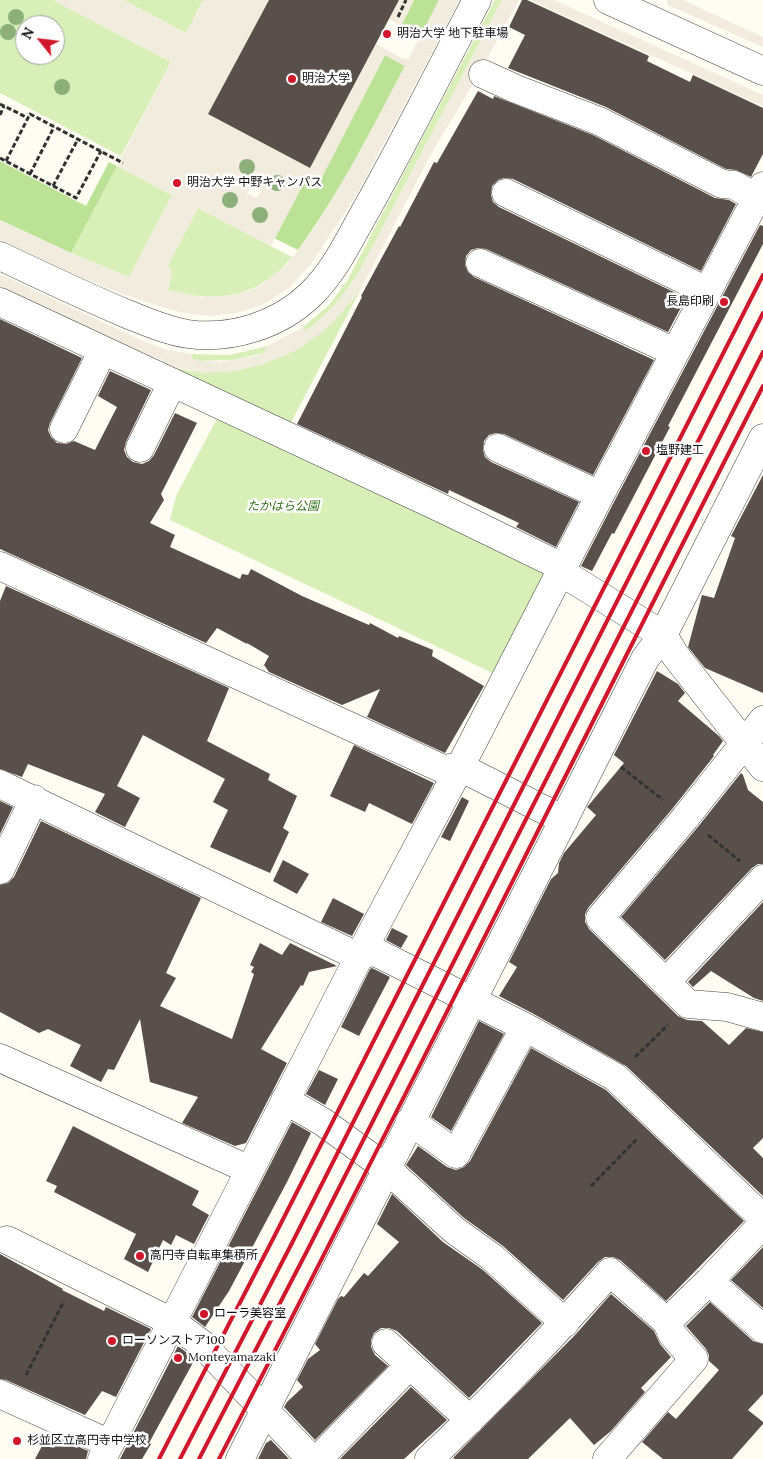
<!DOCTYPE html>
<meta charset="utf-8">
<style>
body{margin:0}
#map{position:relative;width:763px;height:1459px;overflow:hidden;background:#fffcf3;font-family:Lora,serif}
canvas{display:block}
.north{position:absolute;left:15px;top:15px;width:50px;height:50px;box-sizing:border-box;background:#fff;border:1px solid #9f9f9f;border-radius:50%;rotate:299deg;font-size:14px;font-weight:700;line-height:20px;text-align:center;color:#101010}
.north::after{content:'';display:block;margin:auto;width:18px;height:22px;background:#d1172c;clip-path:polygon(50% 0,100% 100%,50% 72%,0 100%)}
</style>
<div id="map">
<canvas width="763" height="1459"></canvas>
<div class="north">N</div>
</div>
<script>
const c = document.querySelector('canvas').getContext('2d');
c.lineJoin = 'round';
function paint(path, color) {
  c.fillStyle = color;
  c.fill(path, 'evenodd');
}
function trace(path, color, width, dash) {
  c.strokeStyle = color;
  c.lineWidth = width;
  c.lineCap = dash ? 'butt' : 'round';
  c.setLineDash(dash || []);
  c.stroke(path);
}
function label(font, color, halo, rows, align = 'center') {
  c.font = font + ' Lora,"Noto Sans JP",serif';
  c.lineWidth = 5;
  c.setLineDash([]);
  c.textBaseline = 'middle';
  c.strokeStyle = halo;
  c.fillStyle = color;
  for (const [text, x, y, turn = 0] of rows) {
    c.save();
    c.translate(x, y);
    c.rotate((+turn || 0) * Math.PI / 180);
    c.textAlign = isNaN(turn) ? turn : align;
    if (halo) c.strokeText(text, 0, 0);
    c.fillText(text, 0, 0);
    c.restore();
  }
}
paint(new Path2D(`
 M0 0H53L171 62 121 156 0 93ZM25 25H55V55H25Z
 M123 0H203L186 33Z
 M495 0H502L359 272C345 295 328 315 306 331L302 328 329 305 347 281Z
 M117 166 172 195 129 277 71 253Z
 M198 208 292 257C258 298 217 304 168 290L172 272 168 265Z
 M362 287 288 428 164 365 190 371H236L266 363 349 304Z
 M267 346 264 353 233 360 198 361 194 360 190 354 230 355Z
 M221 411 552 571 499 676 170 520 176 496Z`), '#d8efb7');
paint(new Path2D(`
 M414 0H439L421 36 401 26Z
 M385 55 405 66C372 129 340 192 298 250L274 238 304 182 316 188Z
 M0 161 86 206 109 162 117 166 71 253 0 220Z`), '#bce295');
paint(new Path2D(`
 M53 0H123L186 33 203 0H269L209 114 310 168 376 44 403 59 404 58 408 60 439 0H460L358 192 311 264 289 288 264 304 237 313 208 316 178 312 125 295 70 273 0 240V220L71 253 129 277 172 195 117 166 171 62ZM385 55 405 66 362 148 336 193 313 230 288 263 263 284 249 291 234 295 201 297 168 290 172 272 168 265 198 208 271 246 304 183 316 189ZM245 159 254 165 250 174 240 169ZM275 175 284 180 279 190 270 185ZM252 184 262 189 257 198 247 193ZM228 192 237 197 232 207 223 202ZM257 208 267 213 262 222 253 218Z
 M399 0H414L401 26 389 19Z
 M502 0H519L476 79 431 154 362 287 338 317 324 331 295 351 266 363 236 371 205 373 177 368 164 365 162 360 121 344 0 286V274L143 341 167 350 190 354 194 360 198 361 220 362 256 356 264 353 267 346 302 328 306 330 318 322 335 305 359 272Z
 M530 0H554L763 95V106Z
 M667 0H683L763 37V47L668 5Z`), '#f2ecdf');
paint(new Path2D(`
 M269 0H399L310 168 208 114Z
 M522 0H527L649 56 647 61 690 82 693 75 763 108V154L752 175 751 177 736 170 726 169 606 107 508 68 525 35 509 27Z
 M478 91 493 99 494 96 593 135 715 198 729 200 736 204 701 271 513 179 504 178 498 180 492 186 491 195 493 202 499 207 686 298 668 332 486 249 478 248 471 250 466 256 465 265 468 272 474 277 654 360 593 475 504 434 496 433 489 435 484 441 483 450 485 457 491 462 579 502 556 547 516 527 519 523 449 490 448 494 297 424 362 297 361 296 399 226 400 227 434 162 437 163Z
 M760 225 763 226V244L668 426 670 427 614 534 612 533 592 571 583 567 581 566 614 502Z
 M0 319 82 358 50 423 48 430 51 437 57 443 66 444 74 441 95 450 117 407 98 396 110 371 151 390 126 442 124 450 127 457 133 462 142 464 149 461 154 455 175 413 197 423 161 494 164 500 150 523 175 535 170 547 240 579 242 574 248 575 251 569 302 596 369 625 370 623 398 638 399 636 433 650 432 656 484 686 445 753 367 717 380 689 342 705 269 672 264 665 269 656 247 643V644L217 628 206 643 0 549Z
 M763 475V693L705 668 688 647 702 595 714 598 735 538 731 536Z
 M6 586 229 688 207 741 270 774 268 780 297 796 283 828 289 832 270 873 210 847 228 810 213 802 225 779 143 735 117 786 140 798 125 827 95 812 105 794 28 764 22 777 0 769V601Z
 M657 671 678 684 685 693 678 701 719 736 723 741 713 755 714 756 673 808 588 908 585 914V922L589 929 678 1016 687 1020 702 1021 729 1045 746 1028 763 1032V1138L753 1148 763 1158V1196L626 1066 532 1013 499 996 517 967 509 962 551 879 558 873 559 863 564 853 596 815 587 807 588 806 624 763 614 755Z
 M354 745 434 783 412 824 369 803 365 812 330 796Z
 M741 773 743 775 748 790 763 802V864H758L752 868 665 960 621 917 697 828Z
 M462 797 469 801 450 841 441 837Z
 M0 801 13 807 0 834Z
 M41 821 201 898 166 973 176 978 160 1006 232 1039 254 974 251 972 254 967 250 965 260 943 282 955 290 943 337 966 309 972 303 986 301 985 261 1049 287 1063 246 1143 235 1146 182 1123 198 1097 150 1082 140 1019 114 1070 108 1069 101 1082 70 1066 81 1045 48 1029 39 1033 0 1012V885L8 883 14 877Z
 M283 860 309 874 297 894 273 881Z
 M333 898 364 914 352 936 321 922Z
 M763 902V1001L754 998 711 971 693 987 688 982Z
 M392 928 408 936 401 948 386 940Z
 M372 968 390 977 359 1036 341 1027 370 969Z
 M479 1021 504 1034 451 1131 431 1117Z
 M531 1048 606 1090 744 1221 666 1301 620 1260 613 1257H605L598 1262 563 1300 503 1246 464 1218 406 1165 418 1146 447 1167 456 1170 464 1167 470 1161Z
 M319 1070 338 1079 325 1105 306 1094Z
 M292 1122 311 1133 287 1182 229 1291 205 1327 192 1317Z
 M73 1126 199 1191 192 1205 209 1215 194 1244 176 1235 171 1245 163 1240 148 1272 124 1259 136 1234 54 1192 57 1186 46 1181Z
 M392 1194 443 1242 483 1270 542 1323 469 1398 397 1331 389 1328H381L374 1333 371 1340V1347L375 1355 388 1366 315 1440 284 1407 287 1402 303 1387 297 1380 308 1359 320 1350 315 1344 338 1299 341 1296 344 1297 364 1273 368 1276 399 1242 377 1224Z
 M763 1247V1308L731 1280Z
 M0 1254 63 1289 62 1290 104 1311 106 1307 151 1329 116 1397 102 1391 85 1415 6 1380 0 1379Z
 M611 1294 654 1331 660 1344 671 1357 641 1388 645 1392 611 1431 594 1445 570 1418 528 1459H455L453 1458 576 1334Z
 M710 1302 753 1341 763 1344V1394L748 1410 763 1422V1424L732 1459H663L642 1442 668 1412 676 1419 719 1370 709 1361V1355L706 1349 686 1326Z
 M178 1346 195 1359 149 1443 151 1444 142 1459H120Z
 M411 1387 447 1420 404 1459H340Z
 M49 1433 88 1451 86 1459H35Z
 M271 1440 289 1459H258L266 1443Z`), '#5a504b');
const minor = new Path2D(`
 M608 0 763 71
 M483 74 516 89 599 121 722 184 734 185 757 198
 M506 193 707 291
 M0 256C42 276 84 296 127 314 147 322 167 331 188 334 231 340 279 325 310 295 335 271 349 240 366 210 405 141 440 70 477 0
 M480 263 675 352
 M0 302 443 509 554 563 561 572 663 635 675 655 763 767
 M64 429 103 350
 M140 448 172 383
 M498 448 600 495
 M0 566 443 769 460 767 564 820
 M763 720 685 818 600 918 688 1004 727 1007 763 1017
 M0 784 359 957 373 951 525 1027 615 1077 763 1218
 M0 870 34 799
 M666 982 763 879
 M0 1058 250 1170
 M285 1100 323 1122 386 1168 454 1230 493 1258 565 1323
 M410 1121 456 1154 525 1027
 M7 1240 172 1322 202 1344 311 1459
 M709 1281 763 1329
 M386 1343 470 1420
 M0 1394 110 1444
 M102 1459 359 957 460 767 600 495 763 186
 M240 1459 645 659 663 635 763 438
 M318 1459 409 1366
 M429 1459C492 1400 552 1337 610 1272L667 1322 709 1281 763 1224
 M607 1459 694 1359 672 1334 667 1322`);
trace(minor, '#434343', 29);
trace(new Path2D(`
 M398 17 406 0
 M0 104 28 118
 M0 115 4 106
 M0 158 76 198 101 151
 M6 161 30 114 123 163
 M30 174 54 127
 M53 186 78 139
 M621 767 663 800
 M708 835 740 861
 M635 1057 668 1025
 M591 1186 638 1138
 M26 1375 64 1301`), '#323232', 3, [5, 2.5]);
trace(minor, '#fff', 28);
trace(new Path2D(`
 M159 1459 275 1235 763 275
 M180 1459 292 1243 763 313
 M199 1459 307 1251 763 352
 M219 1459C404 1103 580 743 763 386`), '#d1172c', 4);
c.fillStyle = '#8db07b';
for (const [x, y] of [
 [16,17],
 [8,32],
 [62,87],
 [247,167],
 [277,183],
 [230,200],
 [260,215]
]) {
  c.beginPath();
  c.arc(x, y, 8, 0, 2 * Math.PI);
  c.fill();
}
for (const [x, y, r, color] of [
 [387,34,5,"#d1172c"],
 [292,79,5,"#d1172c"],
 [177,183,5,"#d1172c"],
 [724,302,5,"#d1172c"],
 [646,451,5,"#d1172c"],
 [140,1256,5,"#d1172c"],
 [204,1314,5,"#d1172c"],
 [112,1341,5,"#d1172c"],
 [178,1358,5,"#d1172c"],
 [17,1441,5,"#d1172c"]
]) {
  const dot = new Path2D();
  dot.arc(x, y, r, 0, 2 * Math.PI);
  c.fillStyle = color;
  c.fill(dot);
  trace(dot, '#fff', 2);
}
label('12px', '#101010', '#fff', [
 ["明治大学 地下駐車場",397,34],
 ["明治大学",302,79],
 ["明治大学 中野キャンパス",187,183],
 ["長島印刷",714,302,"right"],
 ["塩野建工",656,451],
 ["高円寺自転車集積所",150,1256],
 ["ローラ美容室",214,1314],
 ["ローソンストア100",122,1341],
 ["Monteyamazaki",188,1358],
 ["杉並区立高円寺中学校",27,1441]
], 'left');
label('italic 12px', '#307118', '#fff', [
 ["たかはら公園",283,507]
]);
</script>
